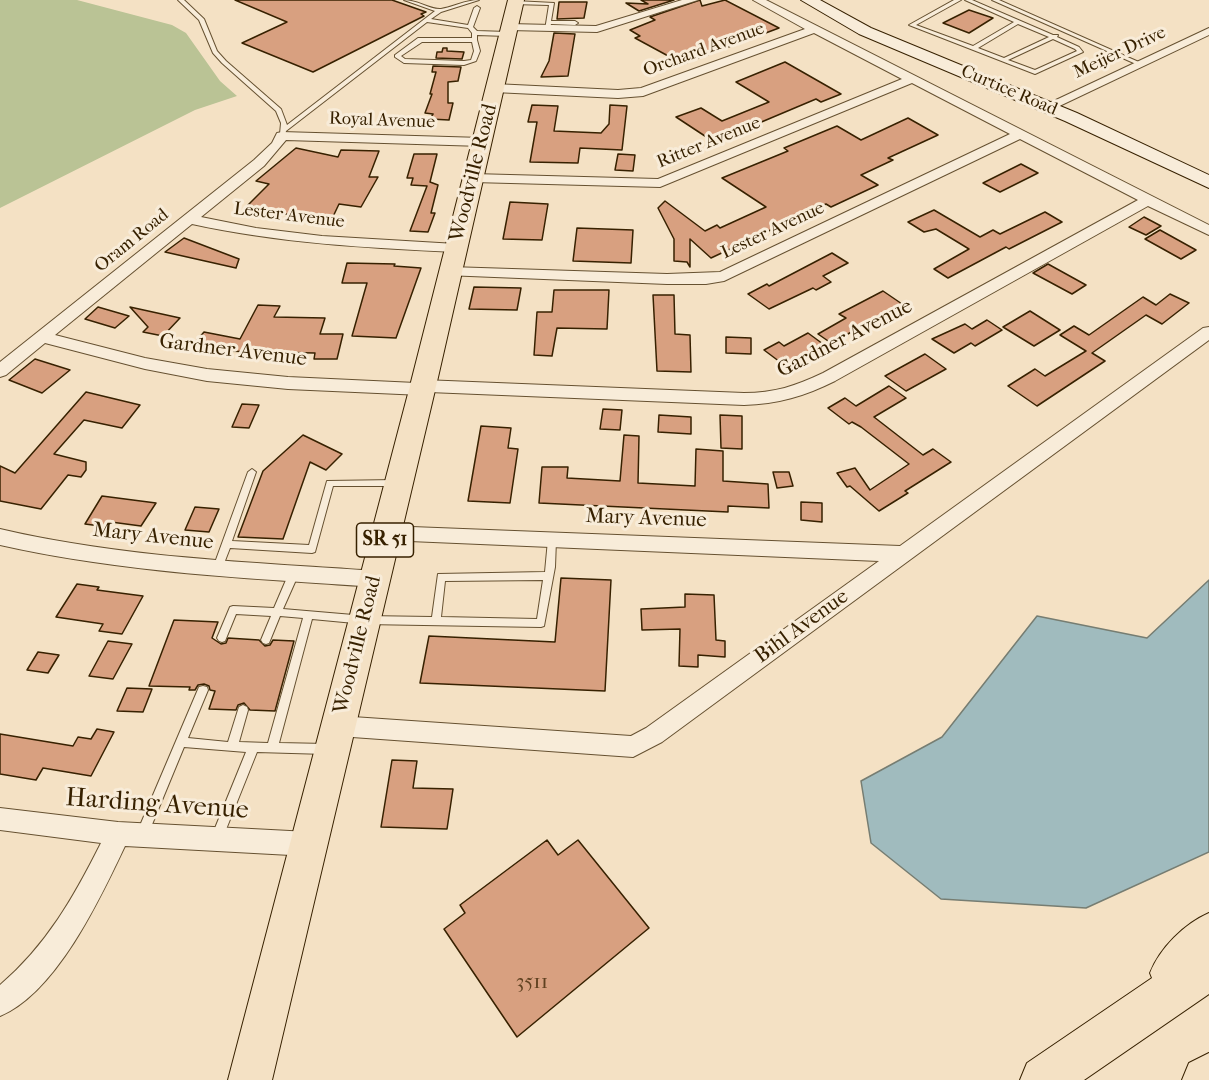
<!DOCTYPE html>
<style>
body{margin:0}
canvas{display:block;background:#f4e1c4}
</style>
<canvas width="1209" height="1080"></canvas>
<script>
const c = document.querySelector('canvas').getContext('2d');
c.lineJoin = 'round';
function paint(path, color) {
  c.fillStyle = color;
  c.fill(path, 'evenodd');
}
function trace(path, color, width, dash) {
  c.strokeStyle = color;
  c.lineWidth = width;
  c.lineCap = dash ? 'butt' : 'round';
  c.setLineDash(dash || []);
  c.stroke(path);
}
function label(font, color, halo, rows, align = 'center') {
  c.font = font + ' "IM FELL French Canon",serif';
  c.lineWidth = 6;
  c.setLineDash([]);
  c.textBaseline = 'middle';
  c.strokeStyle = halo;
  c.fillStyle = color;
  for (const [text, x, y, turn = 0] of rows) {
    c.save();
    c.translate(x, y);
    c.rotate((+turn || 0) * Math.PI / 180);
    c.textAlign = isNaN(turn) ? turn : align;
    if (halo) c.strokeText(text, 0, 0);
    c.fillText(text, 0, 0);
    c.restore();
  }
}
paint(new Path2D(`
 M0 0H77L172 25 186 33 220 81 237 96 195 110 0 208Z`), '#bac395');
const water = new Path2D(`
 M1209 580V852L1086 908 941 899 871 843 861 781 942 737 1037 616 1147 638Z`);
paint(water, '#a0bbbe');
trace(water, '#767d72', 1.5);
const building = new Path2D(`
 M235 0H392L426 12 421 14 424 16 313 72 242 43 287 22Z
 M641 0H674L639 11 626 3 648 4Z
 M700 0 702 6 725 0 779 28 683 64 635 38 640 36 630 30 655 20 650 17Z
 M559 2H587L584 18 557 19Z
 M969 10 993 18 969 33 943 23Z
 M554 33 575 34 568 76 541 77 549 61Z
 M443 48H447V51L464 52 462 59 436 58 437 52H442Z
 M785 62 841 94 821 102 816 99 714 142 676 117 701 108 722 121 769 102 736 82Z
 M433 66 461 67 458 81 448 82V103H453L449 120 430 119 433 114 425 113 432 94H430L436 72H432Z
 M532 105 558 106 554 131 601 133 609 124 610 105 627 106 622 150 580 148 578 163 530 162 537 122H528Z
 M908 118 938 135 888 158 893 160 861 175 878 185 831 207 826 204 711 258 690 239V267L687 262 674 261V239L658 208 665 201 705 231 717 225 720 228 766 207 722 178 788 151 784 148 837 126 861 140Z
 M296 148 338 157 341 150 379 151 369 177H378L361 207 339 204 330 223 291 218 294 216 248 205 269 184 256 181Z
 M414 154H437L430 182 438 185 431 213H435L428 232 410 231 427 186 411 185 413 178H407Z
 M618 154 635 155 633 171 615 170Z
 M1021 164 1038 173 1000 192 983 183Z
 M510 202 548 204 542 240 503 239Z
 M934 210 980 237 993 230 1000 234 1045 212 1062 222 1009 249 1006 247 948 278 934 269 969 249 936 229 924 232 908 222Z
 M1144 217 1161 226 1146 235 1129 227Z
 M577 228 633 230 631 263 573 261Z
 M1160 230 1196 250 1181 259 1145 239Z
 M184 238 239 259 236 268 165 252Z
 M832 253 848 263 823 276 831 282 816 290 813 288 769 309 748 294 767 284 769 286Z
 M347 263 395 264 394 266 421 268 396 338 352 336 367 283H342Z
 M1048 264 1086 285 1072 294 1033 273Z
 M474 287 521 288 517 310 469 309Z
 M554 290H609L607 329 557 328 552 356 534 355 537 312H552Z
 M883 291 905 306 862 330 859 328 831 343 818 334 846 318 839 314Z
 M1170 294 1189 303 1162 324 1146 315 1092 353 1105 361 1037 406 1008 386 1035 369 1045 376 1086 351 1060 335 1074 326 1089 335 1143 297 1156 305Z
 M653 295H674L675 334 690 335 691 372 657 371Z
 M258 305 280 306 274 317 325 318 320 334H343L337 359H314L315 353 220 351 193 345 204 332 240 339Z
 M98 307 129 316 115 328 85 319Z
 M130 307 180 318 163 336 143 332 148 327Z
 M1030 311 1060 330 1034 346 1003 327Z
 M987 320 1002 330 975 346 971 343 954 353 932 339 965 324 972 329Z
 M808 333 823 344 784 365 764 350 779 342 784 346Z
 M726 337 751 338V354L726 353Z
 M925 354 946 369 906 391 885 376Z
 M35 359 70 370 42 393 9 380Z
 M889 386 906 398 874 417 923 455 933 449 951 462 905 491 908 493 879 511 850 486 847 487 837 473 855 468 870 490 909 464 861 427 852 422 849 424 828 408 845 398 856 406Z
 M86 392 140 405 122 428 84 420 54 454 86 462V470L81 477 68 475 41 509 0 501V466L15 473Z
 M242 404 259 405 249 428 232 427Z
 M603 409 622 410 620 430 600 429Z
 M659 415 691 417V434L658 432Z
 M720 415 742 416V449L721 448Z
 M481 426 511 428 508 448 518 449 510 503 468 501Z
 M303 435 342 454 326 470 310 462 283 539 238 537 263 471Z
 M624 435 639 436 638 483 695 486 696 449 723 451V481L768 484 769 508 728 506V512L539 503 542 467H568L567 478 620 481Z
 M773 472H789L793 486 777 488Z
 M102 496 156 503 141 526 111 522 108 527 85 524Z
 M801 502 822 503V522L801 520Z
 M195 507 219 509 209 532 185 530Z
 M561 578 611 580 605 691 420 683 429 636 555 642Z
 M77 584 99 587 97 590 143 596 122 634 99 631 103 624 56 617Z
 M685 594 714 595 716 640 725 641V657L698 655V667L679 666 680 629 642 630 641 609 685 607Z
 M174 620 218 622 212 638 221 644 226 643 228 638 259 640 265 646 270 645 273 640 294 641 275 711 250 710 244 703 238 705 236 710 209 709 215 691 210 690 209 686 204 684 198 685 195 690H189L190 687 149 686Z
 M108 641 132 644 113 679 89 676Z
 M38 652 59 655 48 673 27 670Z
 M127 688 152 689 143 712 117 711Z
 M97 729 114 732 91 776 43 768 36 780 0 774V734L73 746 78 737 91 739Z
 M392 760 417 761 413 788 453 789 447 829 381 827Z
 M547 840 558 855 578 840 649 928 517 1037 444 929 465 913 460 905Z`);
paint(building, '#d8a080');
trace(building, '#372100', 1.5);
const lane = new Path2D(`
 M178 0H184L204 19 217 51 226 61 281 109 287 125 435 11 404 0C417 0 431 10 441 9 454 7 465 0 479 0L441 12 431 19 468 25 474 8 477 6 480 8 473 27 477 31 507 32 510 34 507 36 477 35V40L480 51 476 61 464 65 404 63 395 57V55L418 38H472V33L468 28 427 22 286 131 285 135 283 136 280 134 281 123 276 111 222 63 213 53 199 20ZM422 42H472L474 51 471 60 464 61 405 59 401 56Z
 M954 0H961L916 25 973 46 1014 22 965 0H972L1053 35H1058L1057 37 1079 47 1083 52 1035 74 909 25ZM1018 24 1049 37 1004 58 978 48ZM1053 39 1075 49 1077 51 1035 70 1008 60Z
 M992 0H999L1141 63 1136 64Z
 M515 1 554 3 551 21H575L578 23 575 25 551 24 549 30H545L549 5 513 4 512 3Z
 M252 469 256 472 232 541 309 545 327 481 396 480 400 483 396 486H333L315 552 312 553 230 548 221 571H215L213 568 248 472Z
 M552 537 555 538 556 540 555 567 544 626 541 627 365 624 312 619 279 743 326 744 330 746 331 749 330 752 326 754 257 752 221 842 217 843 213 842 211 838 246 752 184 747 146 839 142 840 138 839 136 835 199 687 203 686 207 687 208 690 188 738 228 742 238 710 239 707 243 705 247 707 248 710 239 742 268 743 303 618 280 616 269 643 266 644 263 643 261 640 271 616 236 614 225 641 222 642 219 641 217 638 230 607 233 606 274 608 289 573 291 570H297L299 573 283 609 365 616 432 617 438 574 545 572 548 540 549 538ZM543 580 537 619 441 617 445 581Z`);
const street = new Path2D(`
 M682 0H698L597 32 509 30 503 27 509 24 596 26Z
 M753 0H766L1209 225V235L1148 206 835 381C805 396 778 404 744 405L429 392 422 395 288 389 207 381 145 369 45 343 6 375 0 377V362L254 160 272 143 277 133 282 132 482 138 489 142 482 146 286 140 264 166 201 217 256 228 322 236 456 244 463 248 456 252C367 248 279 243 192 224L55 335 145 358 207 369 288 377 416 383 423 380 744 393C774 393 796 386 823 373L1138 200 1020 139 724 281 706 284H667L445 275 442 272 450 267 667 274 720 272 1010 134 912 83 660 187 473 182 466 178 473 174 658 179 902 79 814 33 643 96 618 98 494 92 488 88 494 84 618 90 641 88 805 29Z
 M1209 28V35L1051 110H1043L1041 107Z
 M1209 327V340L662 742 633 757 338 736 330 733 327 726 330 719 338 716 631 736 646 728 879 561 386 540 379 538 376 533 379 528 386 526 900 546 1203 328Z
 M0 529C124 558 249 562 375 571L382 573 385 579 382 585 375 587C249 578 124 573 0 545Z
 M0 808 118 822 309 832 318 836 321 844 318 852 309 856 125 846C100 899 56 993 0 1016V985C46 946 74 897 101 843L0 830Z`);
const secondary = new Path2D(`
 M801 0H820L871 28 1077 113 1209 175V188L1065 121 859 34Z`);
const primary = new Path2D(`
 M508 0H524L436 386 272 1080H228L410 386Z`);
const highway = new Path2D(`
 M1209 913V994L1084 1080H1020L1027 1063 1152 978 1150 973C1160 948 1184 924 1209 913Z
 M1209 1053V1080H1182L1189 1063Z`);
trace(lane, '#665131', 2);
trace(street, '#665131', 2);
trace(secondary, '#372100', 2);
trace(primary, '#372100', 2);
trace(highway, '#372100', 2);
paint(lane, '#f8ecd9');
paint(street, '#f8ecd9');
paint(secondary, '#f8ecd9');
paint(primary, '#f4e1c4');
paint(highway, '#f4e1c4');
label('18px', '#372100', '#f8ecd9', [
 ["Orchard Avenue",704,50,-20],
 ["Meijer Drive",1120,53,-25],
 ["Curtice Road",1009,91,23],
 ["Royal Avenue",382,121,2],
 ["Ritter Avenue",709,143,-22],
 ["Lester Avenue",289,216,7],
 ["Lester Avenue",773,231,-25],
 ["Oram Road",132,241,-39]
]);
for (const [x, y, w] of [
 [385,540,57]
]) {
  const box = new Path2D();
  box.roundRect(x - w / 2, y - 17, w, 34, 4.5);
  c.fillStyle = '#f8ecd9';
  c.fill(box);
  trace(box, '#372100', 1.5);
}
label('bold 20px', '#372100', null, [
 ["SR 51",385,540]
]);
label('21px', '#372100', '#f8ecd9', [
 ["Woodville Road",474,173,-76],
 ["Gardner Avenue",845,339,-27],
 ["Gardner Avenue",233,351,7],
 ["Mary Avenue",646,519,2],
 ["Mary Avenue",153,537,6],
 ["Bihl Avenue",802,627,-36],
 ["Woodville Road",358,645,-76]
]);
label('21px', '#5f4120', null, [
 ["3511",532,983]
]);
label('26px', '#372100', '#f8ecd9', [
 ["Harding Avenue",157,805,4]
]);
</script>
